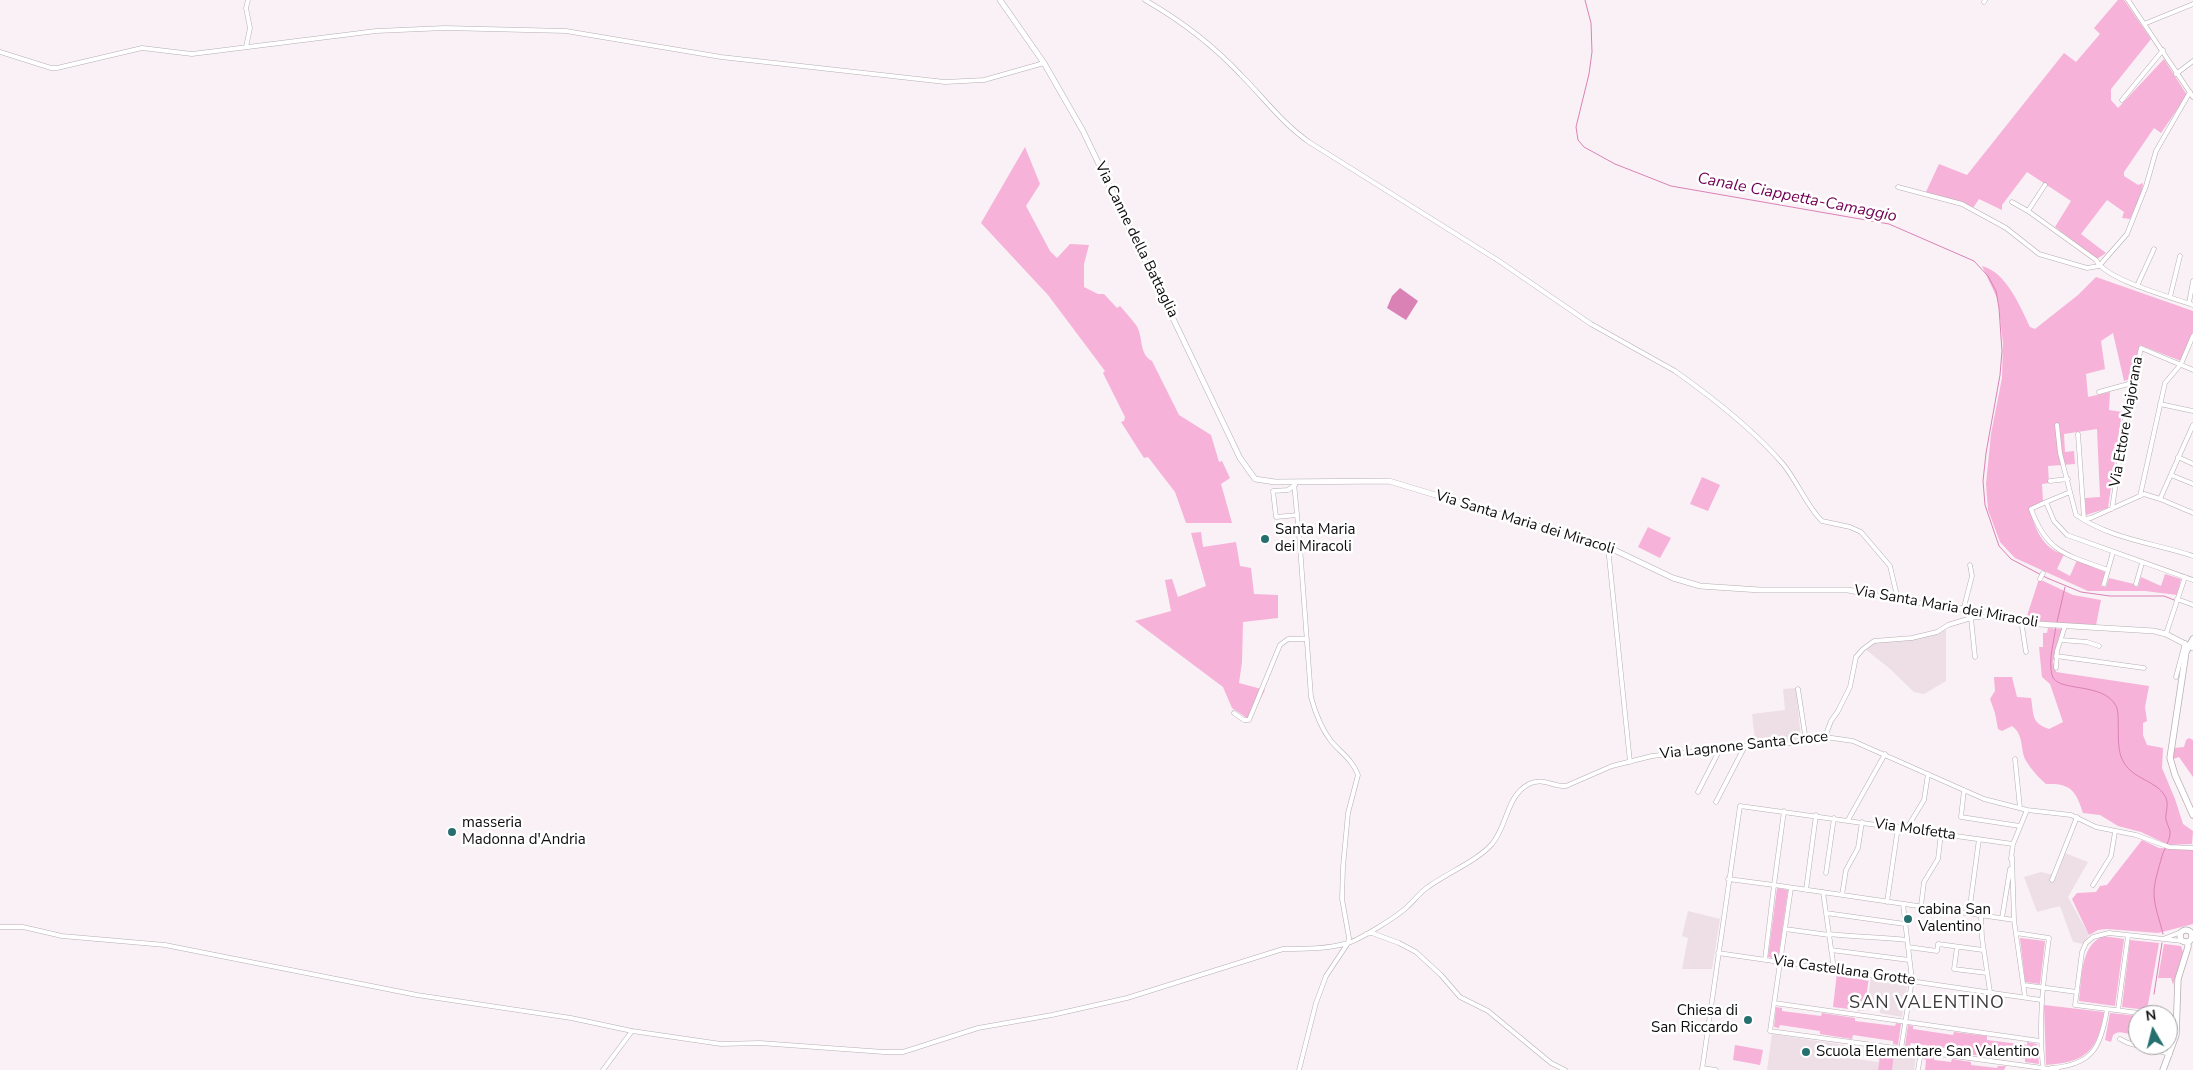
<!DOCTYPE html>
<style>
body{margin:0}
#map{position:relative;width:2193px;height:1070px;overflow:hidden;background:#f9f1f5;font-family:"Nunito Sans",sans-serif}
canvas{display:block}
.north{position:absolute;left:2128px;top:1005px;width:50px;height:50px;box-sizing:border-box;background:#fff;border:1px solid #9f9e9e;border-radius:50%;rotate:352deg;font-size:14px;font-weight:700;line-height:20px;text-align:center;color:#0e0c0d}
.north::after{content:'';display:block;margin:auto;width:18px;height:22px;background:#25706f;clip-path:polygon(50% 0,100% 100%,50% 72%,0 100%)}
</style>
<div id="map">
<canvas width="2193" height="1070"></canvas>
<div class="north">N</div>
</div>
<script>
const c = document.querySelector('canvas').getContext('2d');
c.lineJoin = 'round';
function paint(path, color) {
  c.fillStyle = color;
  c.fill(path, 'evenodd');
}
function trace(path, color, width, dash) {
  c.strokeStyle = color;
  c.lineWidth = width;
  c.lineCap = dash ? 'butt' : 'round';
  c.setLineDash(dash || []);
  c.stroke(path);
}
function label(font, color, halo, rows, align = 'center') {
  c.font = font + ' "Nunito Sans",sans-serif';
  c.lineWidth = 5;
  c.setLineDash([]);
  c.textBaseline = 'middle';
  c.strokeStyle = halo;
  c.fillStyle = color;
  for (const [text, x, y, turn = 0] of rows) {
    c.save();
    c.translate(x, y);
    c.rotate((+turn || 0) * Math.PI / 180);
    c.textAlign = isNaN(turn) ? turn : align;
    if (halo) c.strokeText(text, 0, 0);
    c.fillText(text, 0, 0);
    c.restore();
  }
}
paint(new Path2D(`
 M1946 629V681L1924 694 1914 692 1889 668 1865 649 1875 642 1915 639Z
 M1796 688 1801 739 1787 741 1786 737 1755 740 1752 714 1785 710 1783 689Z
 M2065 853 2088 862 2068 897 2089 935 2083 944 2073 942 2060 906 2037 912 2024 877 2041 872 2057 876Z
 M1688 911 1720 919 1712 969H1682L1688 938 1682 936Z
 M1871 977 1908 982 1902 1017 1880 1013 1879 1006 1867 1004Z
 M1772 1034 1844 1045 1842 1057 1878 1062 1880 1050 1916 1055 1914 1070H1767Z`), '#eedfe7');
paint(new Path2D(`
 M2118 0H2124L2151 39 2111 89V100L2118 108 2164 59 2187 95 2161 133 2154 128 2124 172V176L2138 185 2143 183 2142 193 2130 219 2122 218 2124 212 2107 200 2081 234 2106 253 2097 259 2055 227 2071 201 2027 172 2002 205V210L1979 199 1973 208 1951 199 1925 194 1939 164 1967 175 2064 53 2076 62 2100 34 2094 28Z
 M1025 147 1040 184 1026 206 1050 251 1057 258 1070 244 1089 245 1084 264V287L1098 294H1104L1117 308 1120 306C1125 312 1131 318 1136 325 1144 337 1138 353 1152 361L1179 415 1211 435 1219 462 1222 461 1230 478 1221 484 1232 523H1186L1175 492 1148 457 1144 458 1121 422 1124 421 1125 417 1103 373 1105 371 1048 295 981 223Z
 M1982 266C2006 272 2020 306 2030 327L2035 329 2078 295 2096 277 2193 311V332L2181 361 2140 345 2130 379 2124 381 2113 333 2101 341 2105 369 2086 374 2088 397 2110 392 2109 410 2122 412 2108 508 2086 515 2085 498 2100 497 2097 429 2064 434 2065 452 2074 451 2075 464 2048 466 2049 483 2042 484 2043 502 2030 509C2034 527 2043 550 2064 554L2057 569 2070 576 2077 560 2105 572 2101 586 2106 587 2109 578 2134 584V586L2138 587 2141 577 2161 586 2165 574 2181 579 2177 595 2145 591H2088L2015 558 2000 542 1988 510 1986 484 1991 434 2002 378 2003 343 1998 300Z
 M1702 477 1720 485 1708 511 1690 504Z
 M1648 527 1671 538 1660 558 1638 547Z
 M1201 532 1203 547 1236 542 1240 566 1251 568 1254 594 1278 595V618L1243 622 1242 662 1239 683 1265 690 1251 717 1247 718 1232 708 1223 687 1135 621 1171 611 1165 580 1172 579 1178 597 1206 586 1191 533Z
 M2039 579 2073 595 2101 600 2096 625 2050 623 2026 619Z
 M2048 628 2063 629 2053 662 2056 672 2149 686 2145 707 2147 721 2143 723V735L2147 745 2163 748 2162 768 2175 799 2183 824 2193 831 2192 844 2169 845 2141 832 2118 826 2100 815 2083 813C2076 790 2070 783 2046 784 2038 777 2030 768 2025 759 2020 747 2024 735 2012 726L2002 731 1998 729 1995 713 1990 699 1995 691 1994 677H2012L2017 697 2031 698C2034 715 2031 723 2049 729L2063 722 2050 684 2042 677 2039 647H2043V633H2047Z
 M2189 738 2193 740V777L2179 757 2173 759 2174 748 2184 747 2186 740Z
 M2142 840 2159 848 2193 850V924L2158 933 2107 929 2098 930 2089 935 2072 899 2077 893 2096 892 2100 886 2107 885Z
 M1777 888 1788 890 1778 959 1768 957Z
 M2103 936 2124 939 2115 1006 2079 1001C2082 978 2080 946 2103 936Z
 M2020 938 2045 941 2040 984 2025 982Z
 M2130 940 2159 943 2147 1010 2122 1007Z
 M2164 944 2181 946 2183 952 2173 985 2171 978H2158Z
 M1837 973 1869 977 1864 1011 1833 1007Z
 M2044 1005 2104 1012C2097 1052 2086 1062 2046 1065Z
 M1776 1007 1782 1008V1011L1821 1016 1822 1013 1855 1018V1021L1895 1026 1896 1023 1901 1024 1898 1045 1893 1044V1041L1853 1035 1852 1039 1820 1034V1031L1780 1025 1779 1028 1774 1027Z
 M2110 1013 2138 1016V1021H2134L2130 1034C2123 1033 2119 1030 2113 1035L2111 1042 2105 1040Z
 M1908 1025 1913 1026V1029L1953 1035 1954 1032 1987 1036V1040L2027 1045V1042L2037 1044 2039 1064 2025 1062V1059L1985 1053 1984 1056 1951 1052V1049L1911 1043 1910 1046H1905Z
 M1735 1045 1763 1050 1760 1065 1733 1060Z
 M1881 1052 1894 1054 1892 1070H1878Z
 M1924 1055 1934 1057V1060L1951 1062 1952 1059 1971 1062V1065L1997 1068 1998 1066H2006L2004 1070H1925L1926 1060 1923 1059Z`), '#f6b2d8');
paint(new Path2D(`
 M1400 288 1418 301 1406 320 1387 308 1392 296Z`), '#da81b6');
trace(new Path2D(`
 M1585 0 1591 23 1592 52 1589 74 1576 127 1578 140 1584 147 1615 164 1671 186 1889 224 1974 261 1988 276 1996 291 1999 308 2002 351 2000 375 1986 453 1983 481 1985 505 1999 546 2011 559 2047 578 2081 592 2110 596H2164L2174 600
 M2057 622 2065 587
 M2056 626C2054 642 2048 660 2052 675 2056 693 2103 681 2116 706 2121 715 2115 744 2122 759 2131 780 2158 780 2166 798 2169 806 2165 813 2166 820 2167 824 2169 827 2170 831 2171 839 2164 849 2162 856 2159 868 2154 881 2154 893 2154 906 2160 921 2163 934
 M2154 994 2162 943`), '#da81b6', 1);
const minor = new Path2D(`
 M1145 0C1180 20 1213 45 1241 75 1264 98 1282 123 1309 142L1499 261 1591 324 1675 371C1713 398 1753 429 1783 464 1797 481 1808 508 1822 521L1850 527 1861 532 1890 566 1898 600
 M2128 0 2193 97
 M1984 2 1985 0
 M2144 24 2193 4
 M246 47 250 28 246 8 248 0
 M0 52 51 68H57L142 48 192 54 376 31 445 28 566 31 721 57 945 82 984 80 1044 63
 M2176 74 2193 61
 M2122 100 2163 50
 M1898 187 1962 204 2006 228 2039 254 2087 268 2099 266
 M2012 202 2028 211 2096 260C2106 280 2171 297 2193 305
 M2028 211 2045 185
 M2099 266 2127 234 2146 186 2156 151 2190 92
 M2137 286 2154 249
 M2170 297 2180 256
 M2189 303 2193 281
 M2099 392 2132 383
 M2160 404 2193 411
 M2057 425 2060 453 2076 515C2111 539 2154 543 2193 556
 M2078 434 2084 519
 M2178 457 2193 464
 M2171 475 2193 484
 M2050 481 2068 479
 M1294 483 1298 525
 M1295 485 1288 490 1273 491 1276 517 1297 515
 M2070 492 2046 502 2054 521 2067 535 2193 580
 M2140 496 2165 383 2181 364 2193 336
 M2160 499 2193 425
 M2046 502 2031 509C2047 553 2067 555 2108 570
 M2112 509 2126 414 2141 348 2193 370
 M2084 519 2091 518 2144 494 2160 499 2193 513
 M1608 547 1630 762
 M2040 579 2043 573
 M2104 584 2113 552
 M2136 584 2142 563
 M2177 599 2193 605
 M1964 607 1972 576 1970 565
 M1971 618 1975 657
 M2021 620 2026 652
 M2166 634 2185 577
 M2061 640 2087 642 2099 646
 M2056 656 2144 668
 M2056 668 2057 651 2065 626
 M2176 677 2185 643
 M1798 689 1806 741
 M1234 713 1244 720H1249L1280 645 1288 639H1307
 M1825 737 1831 721 1838 711 1850 687 1856 657 1863 649 1874 641 1912 638 1937 632 1948 625 1971 618 1994 615
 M2015 759 2020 808
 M1964 790 1961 817 2020 826
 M1698 792 1720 749
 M1716 802 1745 746
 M1784 811 1774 885 2014 920
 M1848 820 1885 754
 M1907 828 1924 800 1928 774
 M2012 857 2014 920 2025 997
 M2011 859 2013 844 2027 810
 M1826 873 1834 818
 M1728 879 1774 885 1765 960
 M2052 880 2077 817
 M2093 885 2111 856 2115 832
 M1791 888 1770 1031 2057 1070
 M1806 890 1816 815
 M1823 892 1834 969
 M1842 895 1846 870 1858 848 1862 822
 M1887 902 1898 827
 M1921 906 1924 882 1938 859 1941 833
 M1826 913 1905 924
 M1969 913 1979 839
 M1981 915 1982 938 1990 992
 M2002 918 2010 869
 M0 927H23L62 936 165 945 417 995 571 1018 632 1031 721 1044 760 1043 884 1052H903L978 1028 1052 1015 1127 998 1283 949C1304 949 1328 949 1348 943 1361 939 1396 917 1406 908 1414 901 1420 892 1428 887 1447 873 1477 861 1492 844 1508 825 1506 796 1529 784 1543 777 1553 787 1566 786L1612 766 1652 756 1745 746 1797 743 1825 737 1853 741 1984 799 2027 810 2071 815 2096 827 2136 835 2169 847 2193 848
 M1785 929 1829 935
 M2016 933 2049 938C2043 982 2038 1024 2043 1068
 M1366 934 1372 933 1399 943 1416 952 1441 975 1460 997 1488 1011 1551 1063 1565 1070
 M1829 934C1855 937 1880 937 1907 940
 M2163 939 2181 932
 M1908 947 1937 951 1938 944 1983 950
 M1957 947 1954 969 1987 973
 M1831 950 1909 960
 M1718 953 2041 1000
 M2024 985 2077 992
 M1774 1003 2040 1041
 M2118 1010 2128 936
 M2155 1015 2075 1005 2082 952 2086 943 2093 937 2109 933 2182 941
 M2168 1018 2177 1020
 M2120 1039 2128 1043 2170 1054
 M1901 1049 1912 980 1903 904
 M1702 1068 1716 1070
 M2051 1068C2092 1065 2101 1048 2107 1009
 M603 1070 632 1031
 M1299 1070 1316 1003 1326 976 1348 943 1349 938 1342 899 1343 867 1348 813 1358 775C1353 760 1340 752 1331 741 1321 728 1315 712 1311 697L1299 533
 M1702 1070 1740 806 2013 844
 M1918 1070 1921 1051`);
const tertiary = new Path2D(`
 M1000 0 1044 63 1083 131 1240 458 1255 479 1275 482 1389 481 1608 547 1673 578 1700 586 1760 590H1848L1898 600 2000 614 2038 624 2154 631 2166 634 2193 648`);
const secondary = new Path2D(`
 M2193 639 2186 652 2170 758 2175 775 2193 815
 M2180 936a6 6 0 1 1 12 0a6 6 0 1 1-12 0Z
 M2163 1070 2176 1035 2178 979 2188 947V942`);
trace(minor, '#b5aeb2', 5);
trace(tertiary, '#b5aeb2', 6);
trace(secondary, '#b5aeb2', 7);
trace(minor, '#fff', 4);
trace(tertiary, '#fff', 5);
trace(secondary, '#fff', 5.5);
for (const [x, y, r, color] of [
 [1265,539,5,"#25706f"],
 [452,832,5,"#25706f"],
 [1908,919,5,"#25706f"],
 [1748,1020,5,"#25706f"],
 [1806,1052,5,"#25706f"]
]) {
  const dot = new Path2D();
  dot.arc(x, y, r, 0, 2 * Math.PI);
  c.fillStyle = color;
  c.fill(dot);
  trace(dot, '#fff', 2);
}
label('15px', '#0e0c0d', '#fff', [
 ["Via Canne della Battaglia",1136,240,64],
 ["Via Ettore Majorana",2127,422,-80],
 ["Via Santa Maria dei Miracoli",1525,523,17],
 ["Via Santa Maria dei Miracoli",1946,607,10],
 ["Via Lagnone Santa Croce",1744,746,-6],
 ["Via Molfetta",1915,830,8],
 ["Via Castellana Grotte",1844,971,8]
]);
label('15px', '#0e0c0d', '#fff', [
 ["Santa Maria",1275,530],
 ["dei Miracoli",1275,547],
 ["masseria",462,823],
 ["Madonna d'Andria",462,840],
 ["cabina San",1918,910],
 ["Valentino",1918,927],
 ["Chiesa di",1738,1011,"right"],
 ["San Riccardo",1738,1028,"right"],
 ["Scuola Elementare San Valentino",1816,1052]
], 'left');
label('italic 16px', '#710052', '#fff', [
 ["Canale Ciappetta-Camaggio",1797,198,11]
]);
c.letterSpacing = '1px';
label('18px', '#3f3a3d', '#fff', [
 ["SAN VALENTINO",1927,1004]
]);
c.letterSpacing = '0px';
</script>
